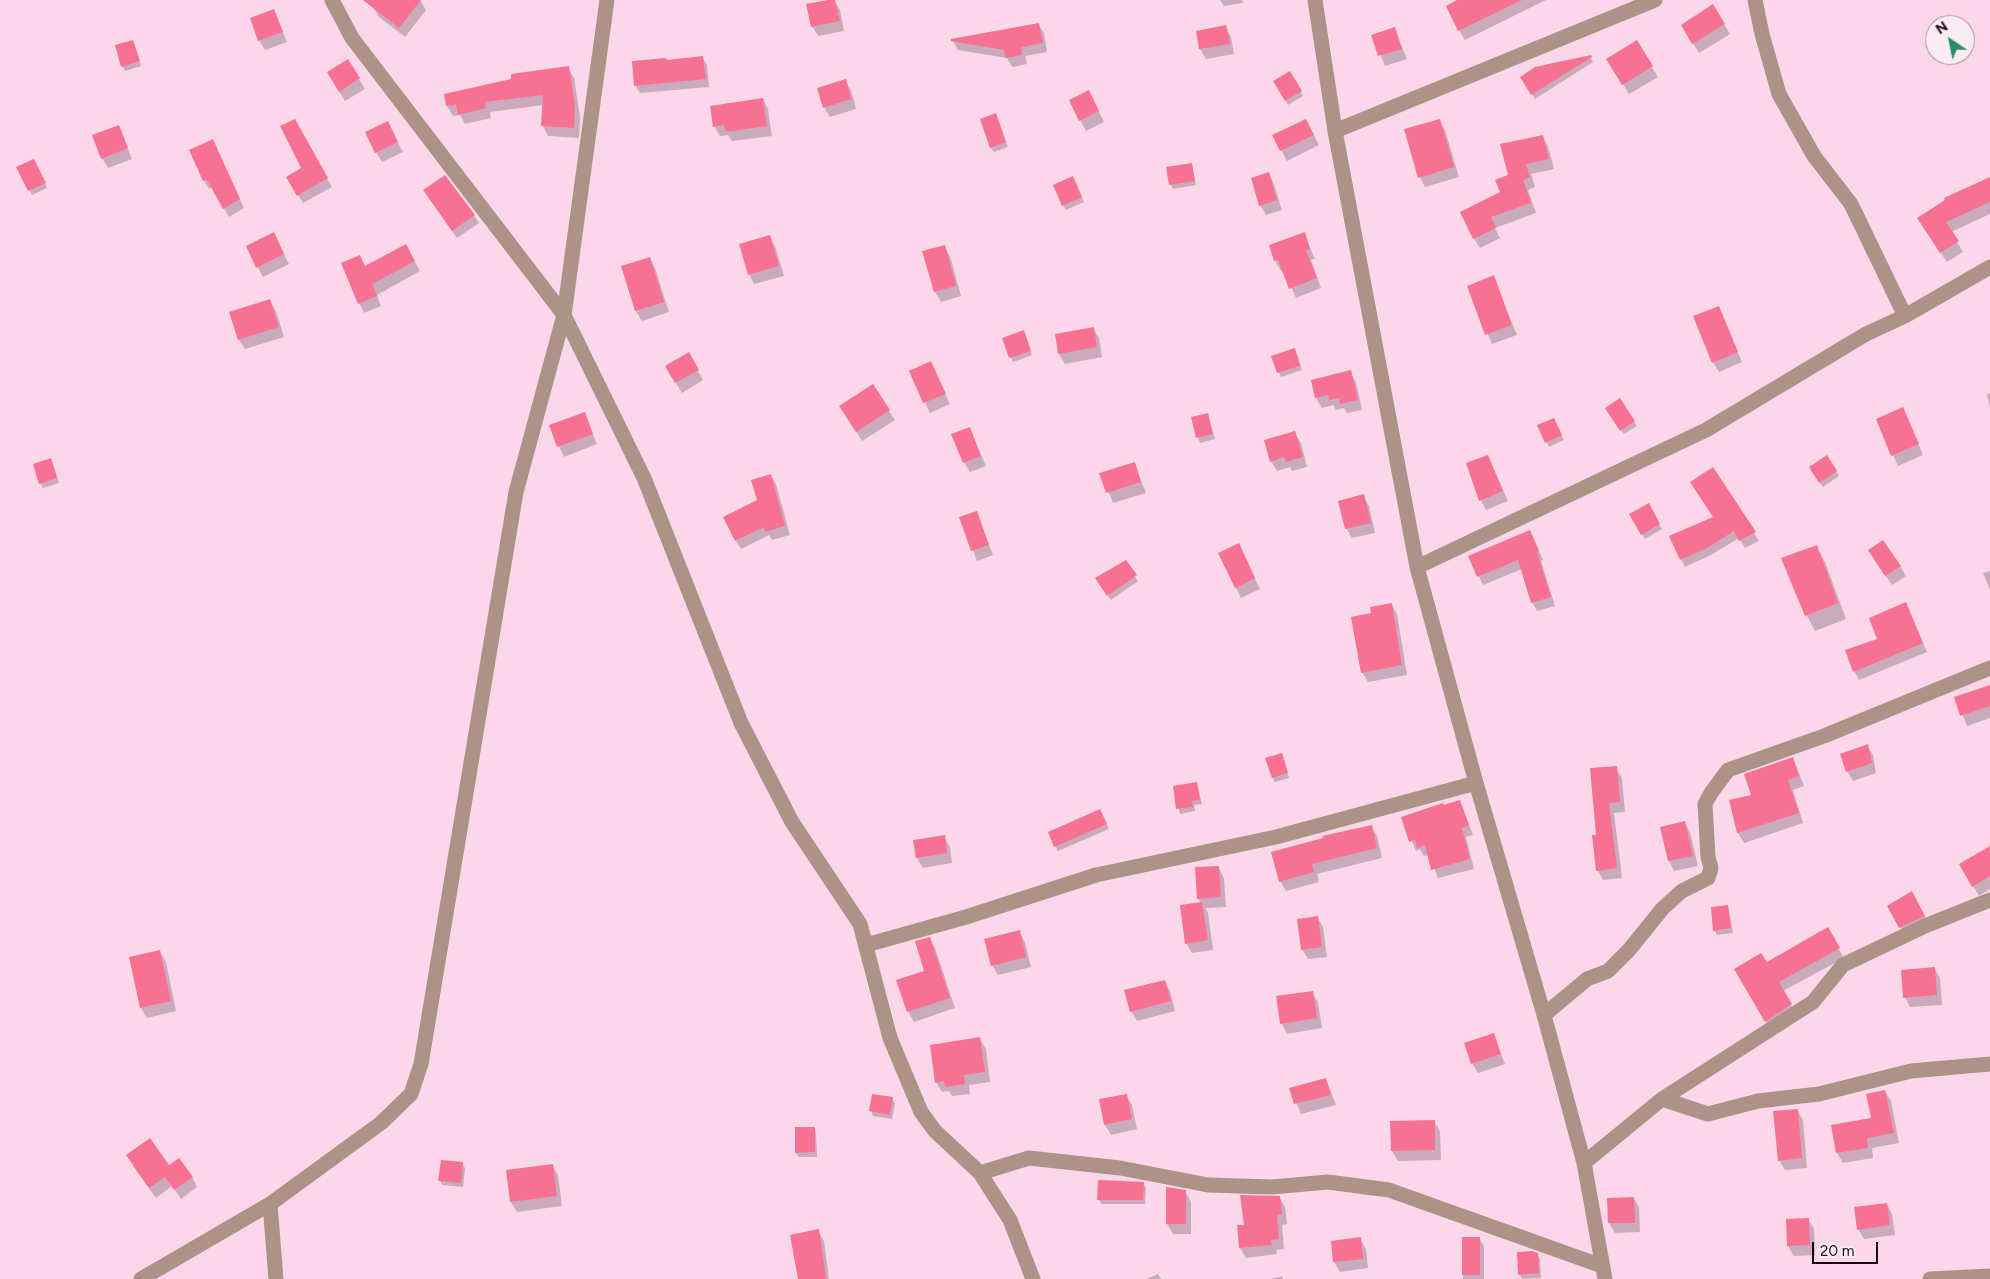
<!DOCTYPE html>
<style>
body{margin:0}
#map{position:relative;width:1990px;height:1279px;overflow:hidden;background:#fcd7ea;font-family:Figtree,sans-serif}
canvas{display:block}
.north{position:absolute;left:1925px;top:15px;width:50px;height:50px;box-sizing:border-box;background:#f9ecf2;border:1px solid #a09098;border-radius:50%;rotate:326deg;font-size:14px;font-weight:700;line-height:20px;text-align:center;color:#1a0712}
.north::after{content:'';display:block;margin:auto;width:18px;height:22px;background:#248e6b;clip-path:polygon(50% 0,100% 100%,50% 72%,0 100%)}
.scale{position:absolute;left:1812px;top:1242px;width:66px;height:22px;box-sizing:border-box;border:2px solid #1a0712;border-top:0;padding-left:6px;font-size:15px;line-height:18px;white-space:nowrap;color:#1a0712;-webkit-text-stroke:4px #f9ecf2;paint-order:stroke}
</style>
<div id="map">
<canvas width="1990" height="1279"></canvas>
<div class="north">N</div>
<div class="scale">20 m</div>
</div>
<script>
const c = document.querySelector('canvas').getContext('2d');
c.lineJoin = 'round';
function paint(path, color) {
  c.fillStyle = color;
  c.fill(path, 'evenodd');
}
function trace(path, color, width, dash) {
  c.strokeStyle = color;
  c.lineWidth = width;
  c.lineCap = dash ? 'butt' : 'round';
  c.setLineDash(dash || []);
  c.stroke(path);
}
paint(new Path2D(`
 M378 0H420L426 10 405 37 379 17 373 7Z
 M834 0 840 10 844 31 818 36 812 26Z
 M1220 0H1242L1243 3 1224 6Z
 M1460 0H1546L1465 40 1459 30Z
 M1713 6 1730 34 1699 53 1682 25Z
 M274 10 287 42 265 50 259 40Z
 M1038 24 1044 33 1047 52 1025 56 1027 64 1012 67 1007 58 958 50 953 41Z
 M1226 27 1231 37 1234 54 1206 59 1200 49 1197 32Z
 M1394 28 1407 59 1385 66 1373 35Z
 M132 41 141 66 125 71 122 66Z
 M1636 42 1658 77 1629 94 1614 69Z
 M1590 56 1593 62 1535 99 1522 77Z
 M702 57 707 65 709 87 640 93 635 85 667 62Z
 M348 61 365 89 345 101 334 83Z
 M568 68 574 78 580 117 579 138 548 136 543 126 544 105 490 112 491 118 465 124 460 115 453 116 447 106 446 95Z
 M1290 73 1303 96 1288 105 1275 81Z
 M845 80 851 90 856 109 830 117 824 107Z
 M763 99 768 109 772 136 732 141 728 135 720 136 714 126Z
 M1070 101 1094 102 1104 122 1086 131Z
 M998 119 1008 147 994 152 991 148Z
 M294 120 332 187 303 203 288 177 302 169Z
 M1439 120 1445 130 1459 177 1425 187 1420 177Z
 M118 126 132 159 108 168 102 158Z
 M1311 130 1319 145 1287 161 1274 136Z
 M393 133 403 152 382 162 376 152Z
 M1542 136 1548 146 1554 169 1531 174 1535 187 1528 190 1536 213 1495 228 1500 238 1480 248 1474 239 1502 193 1509 176Z
 M213 141 244 208 229 217 212 187 209 189 204 181 191 150Z
 M1191 164 1196 185 1173 189 1170 184Z
 M36 165 47 188 32 195 18 168Z
 M1269 174 1274 184 1282 210 1266 215 1260 205Z
 M1990 178V214L1951 232 1963 252 1947 262 1924 228Z
 M1075 182 1084 202 1066 210 1063 205Z
 M429 198 474 215 479 223 457 238Z
 M1304 234 1315 259 1311 260 1321 288 1296 298 1283 270 1281 271 1275 261Z
 M769 236 775 246 784 276 754 284 749 274Z
 M279 244 289 264 263 277 247 247Z
 M406 246 420 271 377 295 381 306 364 313 359 303 366 267Z
 M944 246 950 256 961 296 941 302 935 292 924 252Z
 M650 258 655 268 669 312 642 321 636 311 623 267Z
 M1493 277 1517 335 1492 344 1468 286Z
 M270 301 276 311 284 337 245 349 239 340Z
 M1719 308 1742 362 1719 372 1713 362Z
 M1093 328 1099 338 1102 357 1065 364 1059 354 1056 335Z
 M1026 336 1032 355 1013 362 1003 338Z
 M688 354 703 380 682 393 666 366Z
 M1297 354 1302 370 1281 377 1272 357Z
 M931 363 950 404 930 413 911 372Z
 M1350 372 1356 382 1362 410 1347 413 1344 408 1336 410 1333 405 1322 408 1316 398Z
 M1990 393V408L1987 394Z
 M1620 400 1637 426 1624 434 1609 412Z
 M889 411 895 420 862 441 847 417Z
 M584 414 597 444 564 457 550 426Z
 M1207 414 1215 439 1200 443 1192 418Z
 M1908 419 1923 455 1898 466 1877 420Z
 M1556 424 1564 440 1549 447 1539 426Z
 M969 428 986 466 970 472 964 462Z
 M1295 433 1301 443 1307 467 1292 471 1290 467 1277 471 1271 461Z
 M1488 456 1508 501 1486 510 1481 500Z
 M1827 457 1839 476 1823 487 1813 472Z
 M53 464 59 483 43 488 40 483Z
 M1134 464 1146 493 1113 503 1101 474Z
 M1713 469 1759 541 1745 548 1739 538 1711 555 1685 567 1681 559 1714 517Z
 M771 476 776 484 790 535 772 540 769 535 741 549 736 541Z
 M1363 496 1369 506 1375 533 1352 538 1346 528Z
 M1648 505 1662 529 1645 539 1631 514Z
 M976 512 993 555 977 561 960 518Z
 M1530 531 1543 560 1541 561 1555 606 1537 611 1532 602 1522 569 1483 585 1470 557Z
 M1816 546 1825 562 1846 619 1815 631 1797 597 1782 559Z
 M1244 555 1260 589 1241 598 1236 588Z
 M1875 560 1900 566 1906 576 1892 585Z
 M1125 562 1138 581 1111 600 1099 583Z
 M1990 571V590L1983 573Z
 M1391 604 1397 614 1407 675 1368 682 1362 672 1372 614Z
 M1910 613 1927 652 1859 680 1854 671 1879 640Z
 M1990 686V718L1967 726 1956 698Z
 M1867 746 1873 755 1876 773 1853 781 1847 771Z
 M1793 758 1804 786 1793 790 1803 823 1744 843 1738 833 1731 801 1752 796Z
 M1284 759 1289 778 1275 782 1273 778Z
 M1616 768 1622 778 1625 812 1614 813 1622 878 1603 880 1597 870V836Z
 M1197 784 1202 804 1194 805 1195 811 1180 814 1174 787Z
 M1459 801 1473 835 1466 837 1474 869 1438 878 1429 855 1424 856 1420 849 1416 851 1402 818Z
 M1102 815 1109 829 1058 851 1055 846Z
 M1684 822 1690 832 1698 866 1674 871 1669 861 1661 828Z
 M1371 826 1377 836 1382 858 1317 874 1319 882 1286 891 1280 881Z
 M944 837 950 847 952 863 923 868 917 858Z
 M1990 847V889L1979 896 1960 864Z
 M1219 868 1224 878 1226 907 1205 908 1208 913 1213 950 1192 953 1186 943 1201 903 1198 898Z
 M1911 892 1930 926 1906 937 1888 905Z
 M1728 906 1733 933 1717 935 1714 930Z
 M1317 917 1323 927 1327 957 1308 959 1302 949Z
 M1827 929 1844 958 1783 991 1796 1014 1771 1030 1736 970 1766 963Z
 M1019 932 1025 942 1031 967 998 975 992 965Z
 M929 938 935 948 955 1008 914 1022 908 1012 926 972Z
 M160 952 166 962 176 1011 147 1018 141 1008Z
 M1934 968 1940 978 1942 1005 1910 1007 1905 997Z
 M1164 981 1170 991 1175 1011 1137 1021 1131 1011Z
 M1312 992 1318 1002 1322 1028 1287 1034 1282 1024Z
 M1493 1034 1505 1064 1478 1073 1472 1063Z
 M980 1039 986 1049 990 1082 969 1085 970 1094 952 1096 949 1091 942 1092 936 1082Z
 M1326 1079 1336 1105 1301 1114 1291 1089Z
 M1885 1091 1891 1101 1899 1143 1872 1148 1873 1158 1843 1163 1837 1153 1872 1119Z
 M1126 1095 1132 1105 1137 1129 1111 1135 1105 1125Z
 M892 1099 895 1103 892 1119 873 1116 871 1111Z
 M1797 1110 1803 1120 1807 1168 1785 1170 1779 1160Z
 M1434 1121 1440 1131 1441 1160 1398 1161 1392 1151Z
 M814 1128 816 1133 817 1157H799L796 1153Z
 M462 1164 465 1168 463 1187 442 1185 440 1180Z
 M552 1165 558 1175 562 1206 517 1212 511 1202Z
 M133 1166H169L192 1177 197 1187 181 1199 172 1186 156 1198Z
 M1143 1183 1146 1188 1145 1204H1101L1099 1199Z
 M1185 1191 1191 1202V1234H1173L1167 1224Z
 M1279 1197 1285 1207 1287 1224 1282 1225 1284 1249 1276 1250 1277 1254 1246 1258 1240 1248 1245 1226Z
 M1634 1198 1639 1208 1640 1232 1615 1233 1609 1223V1199Z
 M1887 1204 1892 1214 1895 1235 1864 1239 1858 1229Z
 M1808 1219 1814 1229 1815 1255 1794 1256 1788 1246 1787 1220Z
 M818 1231 824 1241 829 1279H799Z
 M1463 1238H1479L1484 1246V1279H1463Z
 M1360 1239 1366 1249 1368 1268 1340 1272 1334 1262Z
 M1537 1254 1540 1259 1541 1278 1522 1279 1520 1275Z
 M1158 1274 1161 1279H1146Z
 M1282 1276 1283 1279H1271Z`), '#0003');
paint(new Path2D(`
 M363 0H421L399 28Z
 M828 0H835L840 21 811 27 806 4Z
 M1457 0H1522L1458 31 1446 6Z
 M1713 4 1725 24 1692 44 1681 25Z
 M274 9 283 32 258 41 250 18Z
 M1039 23 1043 43 1021 47 1022 55 1005 58 1004 50 951 41V39Z
 M1226 25 1230 44 1199 49 1196 31Z
 M1395 27 1402 49 1378 56 1371 35Z
 M133 40 140 61 121 67 115 45Z
 M1637 40 1653 66 1622 85 1606 59Z
 M1591 55 1592 57 1531 95 1520 77 1535 67Z
 M703 56 706 79 634 86 632 61 666 58 667 60Z
 M348 59 360 78 339 92 327 72Z
 M569 66 575 106 574 128 541 126 543 95 485 102 486 108 458 115 456 105 446 106 444 94 511 79V74Z
 M1290 71 1302 91 1285 101 1273 81Z
 M846 79 851 99 823 108 817 88Z
 M1089 90 1099 111 1079 121 1069 100Z
 M763 98 767 126 733 131H725L724 125 713 127 710 106Z
 M996 113 1006 142 990 148 980 119Z
 M295 119 328 178 297 196 286 177 301 168 280 126Z
 M1306 119 1314 135 1280 151 1272 135Z
 M1440 119 1454 167 1418 178 1404 129Z
 M388 121 398 142 375 153 365 132Z
 M119 125 128 148 101 159 92 135Z
 M1543 135 1549 159 1526 164 1530 177 1523 180 1531 203 1491 217 1496 228 1473 239 1460 212 1500 192 1495 180 1508 175 1500 144Z
 M213 139 240 199 223 209 207 180 203 181 189 150Z
 M34 159 46 183 28 191 16 167Z
 M1192 163 1195 181 1169 185 1166 167Z
 M1269 172 1277 200 1259 206 1251 178Z
 M445 175 475 215 452 231 423 190Z
 M1073 176 1082 197 1062 206 1053 185Z
 M1990 177V202L1946 222 1959 241 1940 253 1917 218 1945 200 1944 198Z
 M274 232 284 254 256 268 246 246Z
 M1305 232 1310 249 1306 250 1317 278 1289 289 1278 260 1274 261 1269 245Z
 M770 235 779 266 748 275 739 244Z
 M406 244 415 261 372 284 377 296 358 304 341 263 360 255 365 266Z
 M945 245 956 286 934 292 922 251Z
 M650 257 664 302 635 311 621 266Z
 M1494 275 1512 325 1485 335 1467 286Z
 M270 299 279 327 238 340 229 312Z
 M1719 306 1738 352 1712 363 1693 316Z
 M1094 327 1097 347 1058 354 1055 334Z
 M1024 330 1031 351 1009 358 1002 338Z
 M1295 348 1300 366 1277 373 1271 356Z
 M689 352 699 370 675 383 665 366Z
 M931 361 946 394 923 403 909 371Z
 M1351 370 1358 400 1340 404 1339 398 1329 400 1328 395 1315 398 1311 380Z
 M873 384 890 410 856 432 839 406Z
 M1620 398 1635 421 1620 431 1605 408Z
 M1903 407 1919 444 1891 456 1876 419Z
 M585 412 593 434 557 447 549 425Z
 M1208 413 1213 434 1196 438 1191 417Z
 M1554 418 1562 435 1545 443 1537 425Z
 M970 427 981 456 963 463 951 434Z
 M1295 431 1303 457 1286 462 1284 457 1270 462 1264 440Z
 M1488 455 1503 491 1479 501 1466 463Z
 M1827 455 1837 471 1819 483 1809 467Z
 M51 458 57 478 39 484 33 464Z
 M1135 462 1141 482 1106 493 1099 473Z
 M1713 467 1756 532 1739 541 1734 531 1707 548 1680 560 1669 536 1713 517 1690 482Z
 M771 474 785 526 765 532 764 527 735 541 723 517 757 500 751 480Z
 M1364 494 1371 523 1345 529 1338 501Z
 M1649 503 1660 524 1641 535 1629 514Z
 M977 511 989 545 971 551 959 517Z
 M1530 530 1539 551 1537 552 1551 597 1531 603 1518 560 1477 577 1468 556Z
 M1883 540 1901 566 1885 576 1868 550Z
 M1239 543 1255 578 1235 588 1218 553Z
 M1817 545 1838 603 1805 616 1781 558Z
 M1126 560 1137 575 1107 596 1095 578Z
 M1906 602 1923 643 1853 672 1845 650 1877 639 1869 618Z
 M1392 603 1402 665 1361 673 1351 617 1371 613 1370 607Z
 M1990 685V706L1960 716 1954 697Z
 M1868 744 1872 763 1846 772 1840 754Z
 M1282 753 1288 773 1272 778 1265 758Z
 M1793 757 1799 776 1788 780 1799 813 1737 833 1729 800 1751 795 1744 774Z
 M1617 766 1620 802 1609 803 1617 868 1596 871 1592 835H1596L1590 768Z
 M1197 782 1200 800 1192 801 1193 807 1176 809 1173 786Z
 M1460 800 1469 825 1462 828 1470 859 1431 870 1425 845 1417 848 1415 840 1409 842 1401 817 1443 803 1444 805Z
 M1100 809 1107 824 1054 847 1048 832Z
 M1685 821 1693 856 1668 861 1660 827Z
 M1372 825 1377 848 1312 864 1314 872 1279 882 1271 852 1323 838 1322 836Z
 M945 835 947 853 916 858 913 840Z
 M1990 846V876L1972 887 1959 864Z
 M1219 866 1221 897 1197 899 1195 867Z
 M1912 891 1925 916 1899 928 1887 906Z
 M1202 902 1208 940 1185 944 1180 905Z
 M1728 905 1731 928 1713 931 1711 907Z
 M1318 916 1322 947 1301 950 1297 919Z
 M1828 927 1840 948 1779 982 1792 1004 1765 1022 1734 969 1761 953 1767 962Z
 M1020 930 1026 957 991 966 984 939Z
 M930 937 950 998 907 1012 896 980 924 971 915 941Z
 M160 950 171 1001 140 1008 129 957Z
 M1935 967 1937 995 1903 998 1901 970Z
 M1165 980 1171 1001 1130 1012 1124 990Z
 M1313 991 1317 1018 1280 1024 1276 996Z
 M1494 1033 1501 1054 1471 1064 1464 1043Z
 M980 1037 985 1072 964 1075 965 1084 945 1087 944 1081 935 1083 930 1045Z
 M1326 1078 1331 1095 1294 1104 1289 1088Z
 M1885 1090 1894 1133 1867 1138 1868 1148 1836 1153 1831 1125 1871 1118 1866 1094Z
 M872 1094 893 1097 890 1115 869 1111Z
 M1127 1094 1132 1119 1104 1125 1099 1099Z
 M1798 1109 1802 1158 1778 1161 1773 1111Z
 M1435 1120V1150L1391 1151 1390 1121Z
 M795 1127H815V1152L795 1153Z
 M150 1138 169 1165 179 1158 193 1177 174 1190 165 1177 149 1188 126 1155Z
 M441 1160 463 1162 461 1183 438 1181Z
 M553 1164 557 1196 510 1202 506 1170Z
 M1098 1180 1144 1182 1143 1200H1097Z
 M1166 1187 1186 1190V1224H1166Z
 M1240 1195 1280 1196 1282 1214 1277 1215 1279 1239 1271 1240 1272 1245 1239 1248 1237 1225H1244Z
 M1634 1197 1635 1223H1608L1607 1198Z
 M1887 1203 1890 1225 1857 1230 1854 1207Z
 M1809 1218 1810 1245 1787 1246 1786 1219Z
 M819 1229 826 1279H798L790 1235Z
 M1361 1237 1363 1259 1333 1262 1331 1241Z
 M1462 1237H1480V1275H1462Z
 M1532 1251 1538 1253 1539 1273 1518 1275 1517 1252Z`), '#f77193');
trace(new Path2D(`
 M332 0 352 38 564 315 644 478 741 723 792 822 860 924 890 1038 921 1112 935 1131 980 1173 1010 1220 1033 1279
 M1315 0 1335 131 1417 567 1476 783 1544 1015 1584 1163 1605 1279
 M1755 0 1762 34 1779 94 1814 156 1851 204 1905 316
 M1335 131 1655 0
 M1417 567 1706 430 1866 334 1905 316 1990 267
 M866 945 966 917 1096 875 1276 837 1476 783
 M1544 1015 1587 979 1608 971 1629 950 1663 908 1682 891 1708 878 1711 868 1708 857 1705 804 1711 793 1728 770 1824 736 1990 668
 M1662 1099 1813 1002 1843 965 1925 926 1990 900
 M1584 1163 1662 1099 1708 1114 1758 1101 1819 1094 1911 1071 1990 1064
 M980 1173 1029 1158 1120 1168 1208 1185 1272 1187 1328 1182 1389 1190 1602 1266
 M270 1204 276 1279
 M141 1279 270 1204 381 1123 411 1094 421 1064 516 492 564 315 607 0
 M1930 1279 1990 1276`), '#ac9387', 15);
</script>
